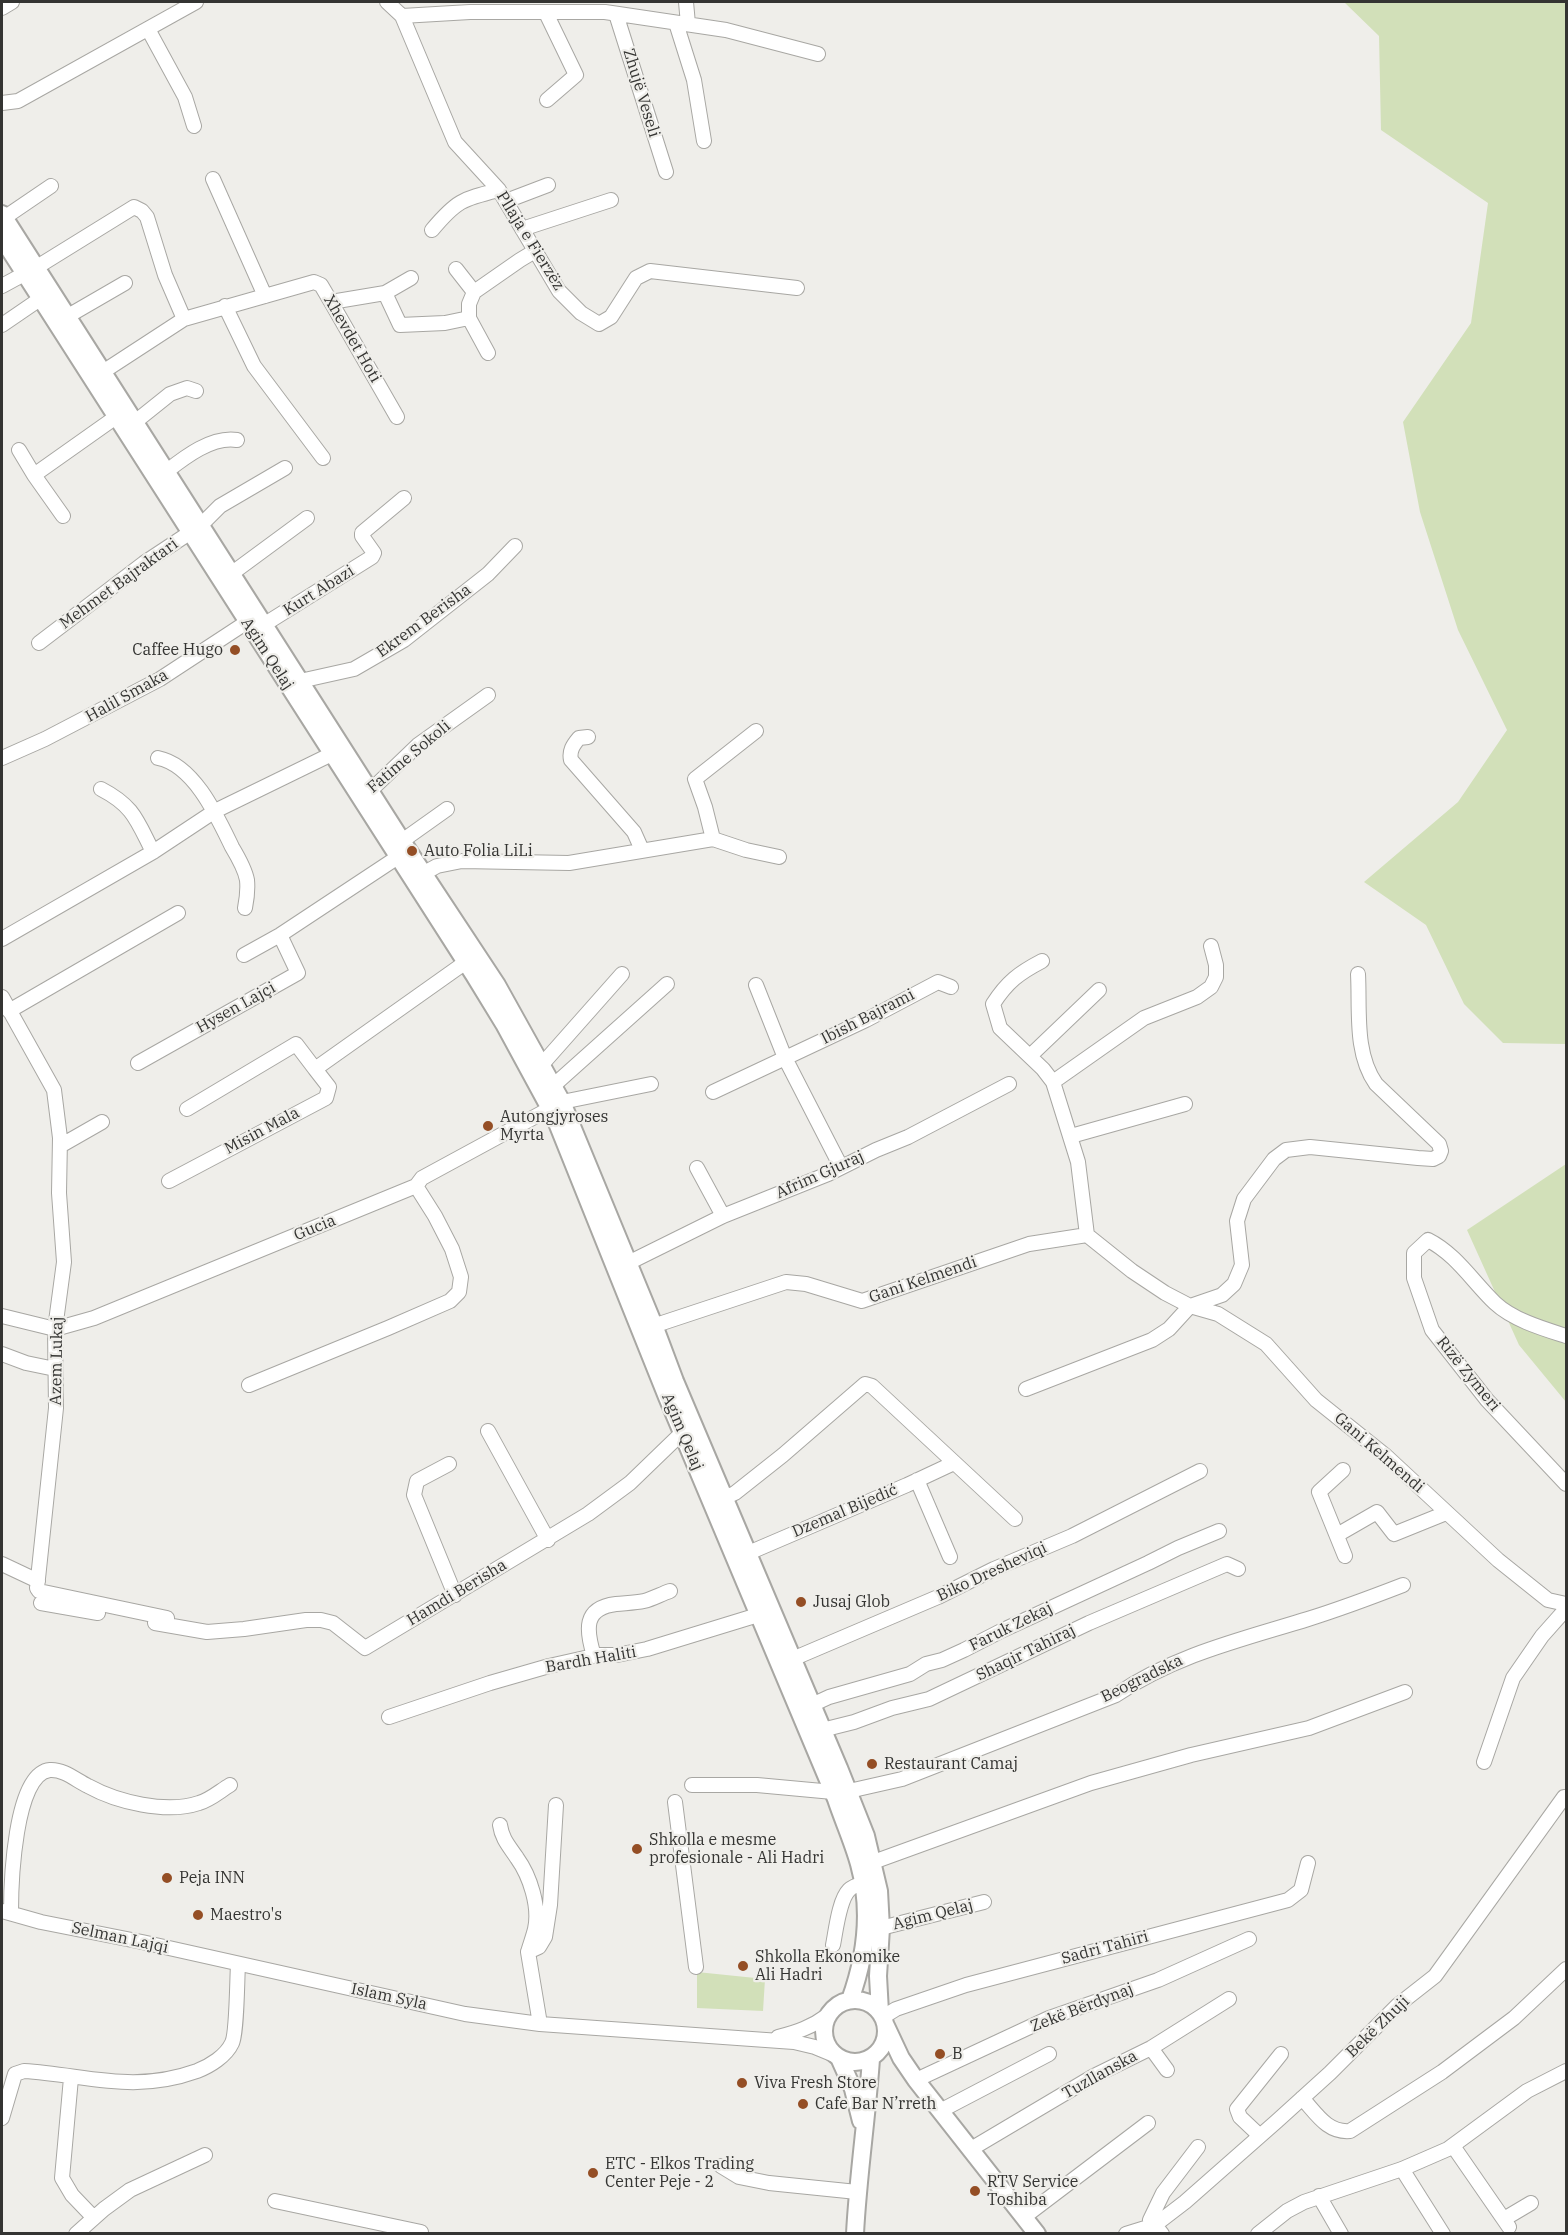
<!DOCTYPE html>
<meta charset="utf-8">
<style>
body{margin:0}
#map{position:relative;width:1568px;height:2235px;overflow:hidden;background:#efeeea;font-family:"IBM Plex Serif",serif}
canvas{display:block}
.frame{position:absolute;inset:0;border:3px solid #343432;pointer-events:none}
</style>
<div id="map">
<canvas width="1568" height="2235"></canvas>
<div class="frame"></div>
</div>
<script>
const c = document.querySelector('canvas').getContext('2d');
c.lineJoin = 'round';
function paint(path, color) {
  c.fillStyle = color;
  c.fill(path, 'evenodd');
}
function trace(path, color, width, dash) {
  c.strokeStyle = color;
  c.lineWidth = width;
  c.lineCap = dash ? 'butt' : 'round';
  c.setLineDash(dash || []);
  c.stroke(path);
}
function label(font, color, halo, rows, align = 'center') {
  c.font = font + ' "IBM Plex Serif",serif';
  c.lineWidth = 4.5;
  c.setLineDash([]);
  c.textBaseline = 'middle';
  c.strokeStyle = halo;
  c.fillStyle = color;
  for (const [text, x, y, turn = 0] of rows) {
    c.save();
    c.translate(x, y);
    c.rotate((+turn || 0) * Math.PI / 180);
    c.textAlign = isNaN(turn) ? turn : align;
    if (halo) c.strokeText(text, 0, 0);
    c.fillText(text, 0, 0);
    c.restore();
  }
}
paint(new Path2D(`
 M1344 2H1566V1044L1503 1043 1464 1004 1426 925 1364 882 1458 802 1507 730 1458 630 1420 512 1403 422 1471 323 1488 203 1381 130 1379 36Z
 M1566 1164V1402L1519 1345 1467 1230Z
 M697 1972 765 1979 763 2011 697 2008Z`), '#d2e0b9');
const minor = new Path2D(`
 M387 2 402 16 455 142 499 190 559 291 581 313 599 324 611 317 636 278 650 271 797 288
 M686 2 688 24
 M2 8 12 2
 M546 13 576 75 547 100
 M616 14 666 172
 M402 16 470 12H605L726 30 818 54
 M676 23 694 80 704 141
 M148 29 185 97 194 126
 M2 103 18 101 196 2
 M213 179 265 296
 M506 201 548 185
 M4 218 51 186
 M522 229 611 200
 M432 230C457 200 463 199 499 190
 M456 269 474 292
 M2 286 37 267 134 207 142 211 147 217 165 275 184 319
 M474 292 520 260 535 251
 M385 293 400 325 445 323 469 318V304L474 292
 M331 302 385 293 411 278
 M225 306 254 366 323 458
 M68 316 125 283
 M469 318 488 353
 M2 325 40 299
 M95 377 184 319 314 282 321 285 331 302 397 417
 M135 422 170 394 187 388 196 391
 M19 450 34 475 116 417
 M167 471C185 457 212 436 237 440
 M34 475 63 516
 M231 574 307 518
 M257 629 372 557 374 553 362 536V533L404 498
 M39 643 144 563 200 526 220 506 285 468
 M292 686 300 681 354 669 404 640 488 574 515 546
 M588 737 579 738C573 745 569 751 571 760L634 832 642 850
 M2 758 45 739 160 679 247 622
 M158 758C194 765 217 816 232 847 238 857 245 869 247 880 248 890 247 898 245 908
 M101 789C134 806 137 821 153 852
 M361 796 370 791 418 745 488 695
 M713 839 705 807 695 779 756 731
 M402 841 447 809
 M417 877 437 866 462 861 569 863 713 839 746 850 779 857
 M2 939 153 852 215 811 340 750
 M244 955 280 935 398 857
 M1042 961C1019 973 1007 982 993 1004L1000 1028 1043 1069 1053 1082 1078 1162 1087 1235
 M756 985 785 1058 841 1167
 M2 997 54 1090 60 1138 59 1193 64 1262 55 1329 56 1408 37 1588 39 1591 167 1618
 M9 1011 178 913
 M1030 1056 1099 990
 M138 1063 298 973 280 935
 M534 1069 545 1061 622 974
 M1053 1082 1144 1018 1197 997 1211 987 1216 977V965L1211 946
 M553 1086 667 984
 M713 1092 866 1020 938 982 951 987
 M187 1109 296 1044 315 1069
 M1071 1136 1185 1104
 M60 1146 102 1122
 M697 1168 723 1216
 M169 1181 326 1098 329 1087 315 1069 473 957
 M620 1267 723 1216 828 1174 876 1150 908 1137 1009 1084
 M2 1316 55 1329 94 1318 416 1186 422 1178 562 1102 651 1084
 M647 1328 786 1282 806 1284 862 1301 1029 1244 1087 1235 1132 1271 1165 1293 1190 1306 1218 1314 1266 1344 1316 1400 1386 1456 1498 1560 1548 1600 1566 1604
 M1566 1336C1544 1329 1513 1320 1495 1303 1473 1282 1456 1254 1428 1240L1414 1253V1278L1432 1330 1487 1400 1566 1484
 M2 1354 26 1363 55 1369
 M249 1385 388 1328 450 1301 459 1292 461 1277 452 1249 435 1216 416 1186
 M1026 1389 1152 1340 1169 1329 1190 1306 1222 1295 1234 1284 1242 1265 1237 1221 1244 1199 1274 1159 1286 1150 1310 1147 1418 1158 1433 1159 1439 1156 1441 1151 1439 1144 1376 1084C1354 1053 1360 1009 1358 974
 M488 1431 548 1540
 M449 1464 417 1481 414 1495 455 1595
 M1343 1470 1319 1492 1345 1556
 M917 1480 950 1557
 M724 1498 735 1493 783 1455 865 1384 872 1386 1015 1519
 M1337 1535 1377 1512 1394 1534 1446 1513
 M739 1557 907 1485 954 1463
 M2 1564 38 1581
 M41 1603 98 1613
 M155 1623 207 1632 244 1629 306 1620H321L333 1623 365 1648 588 1514 630 1483 688 1427
 M594 1656C586 1630 583 1608 616 1604 625 1603 635 1603 644 1601 653 1599 661 1594 670 1591
 M783 1663 938 1597 994 1569 1072 1536 1200 1471
 M803 1709 829 1697 910 1674 926 1664 942 1660 964 1650 1003 1630 1148 1563 1178 1548 1219 1531
 M389 1717 490 1683 549 1666 598 1655H617L647 1649 758 1615
 M814 1732 854 1722 892 1708 929 1699 1089 1623 1227 1564 1238 1569
 M1484 1762 1513 1678 1542 1636 1566 1609
 M692 1785H757L833 1792 849 1791 902 1779 1116 1695C1175 1655 1240 1640 1308 1619 1340 1609 1372 1597 1403 1585
 M675 1802 696 1967
 M500 1825C502 1839 509 1846 517 1858 530 1876 540 1907 535 1929 533 1937 530 1945 528 1952
 M865 1865 1091 1783 1191 1755 1309 1728 1405 1692
 M2 1911 41 1922 142 1942 465 2014 540 2024 794 2042 815 2047 832 2054
 M11 1913C11 1886 14 1773 50 1770 64 1769 77 1781 88 1786 117 1802 166 1814 199 1803 210 1800 220 1791 230 1785
 M881 1928 984 1902
 M833 1945C836 1930 839 1900 849 1890 853 1886 857 1885 862 1884
 M883 2017 896 2009 966 1985 1288 1900 1301 1890 1308 1863
 M540 2024 528 1952 539 1947 545 1937 550 1905 556 1805
 M778 2037C797 2032 812 2027 828 2015
 M1151 2048 1167 2070
 M71 2078 62 2178 72 2195 94 2218
 M916 2080 1049 2018 1158 1980 1249 1939
 M1302 2098C1316 2113 1327 2133 1350 2131L1442 2072 1514 2018 1566 1969
 M940 2111 1049 2054
 M2 2118 15 2074 24 2071C87 2075 133 2094 197 2071 210 2066 226 2056 232 2043 237 2033 237 1979 238 1965
 M1259 2135 1240 2117 1237 2109 1281 2054
 M1453 2146 1509 2227
 M1198 2147 1163 2193 1150 2220 1155 2225 1185 2202 1277 2121 1330 2073 1398 2005 1435 1976 1564 1797H1566
 M971 2149 1094 2076 1151 2048 1229 1999
 M721 2166 739 2177 769 2183 857 2192
 M1402 2169 1443 2234
 M1319 2196 1341 2234
 M275 2201 421 2232
 M1024 2217 1148 2123
 M1504 2219 1531 2203
 M76 2234 104 2209 130 2190 205 2155
 M1126 2234 1155 2225 1162 2234
 M1258 2234 1287 2211 1304 2202 1402 2169 1448 2149 1527 2091 1566 2071`);
const major = new Path2D(`
 M2 214 402 841 497 985 562 1102 654 1325 675 1381 839 1768 866 1836 879 1891 881 1928 878 1976 880 2012
 M2 238 474 975 504 1024 555 1118 667 1397 836 1799C843 1820 853 1842 859 1864 872 1911 866 1956 850 2000
 M824 2031a31 31 0 1 1 62 0a31 31 0 1 1-62 0Z
 M886 2026 901 2058 916 2080 1037 2234
 M840 2060 853 2089 861 2121
 M855 2234C858 2175 867 2117 871 2059`);
trace(minor, '#a8a7a3', 16);
trace(major, '#a8a7a3', 20);
trace(minor, '#fff', 14);
trace(major, '#fff', 16);
for (const [x, y, r, color] of [
 [235,650,6,"#944e25"],
 [412,851,6,"#944e25"],
 [488,1126,6,"#944e25"],
 [801,1602,6,"#944e25"],
 [872,1764,6,"#944e25"],
 [637,1849,6,"#944e25"],
 [167,1878,6,"#944e25"],
 [198,1915,6,"#944e25"],
 [743,1966,6,"#944e25"],
 [940,2054,6,"#944e25"],
 [742,2083,6,"#944e25"],
 [803,2104,6,"#944e25"],
 [593,2173,6,"#944e25"],
 [975,2191,6,"#944e25"]
]) {
  const dot = new Path2D();
  dot.arc(x, y, r, 0, 2 * Math.PI);
  c.fillStyle = color;
  c.fill(dot);
  trace(dot, '#efeeea', 2);
}
label('16px', '#343432', '#efeeea', [
 ["Zhujë Veseli",641,93,73],
 ["Pllaja e Fierzëz",530,241,58],
 ["Xhevdet Hoti",352,339,60],
 ["Mehmet Bajraktari",119,584,-36],
 ["Kurt Abazi",319,591,-32],
 ["Ekrem Berisha",424,621,-36],
 ["Agim Qelaj",267,654,57],
 ["Halil Smaka",127,696,-29],
 ["Fatime Sokoli",409,757,-40],
 ["Hysen Lajçi",236,1008,-29],
 ["Ibish Bajrami",868,1017,-27],
 ["Misin Mala",262,1131,-28],
 ["Afrim Gjuraj",820,1175,-24],
 ["Gucia",315,1228,-22],
 ["Gani Kelmendi",923,1280,-19],
 ["Azem Lukaj",57,1361,-89],
 ["Rizë Zymeri",1468,1374,51],
 ["Agim Qelaj",682,1432,67],
 ["Gani Kelmendi",1379,1453,41],
 ["Dzemal Bijedić",845,1511,-23],
 ["Biko Dresheviqi",992,1572,-25],
 ["Hamdi Berisha",457,1593,-31],
 ["Faruk Zekaj",1011,1627,-26],
 ["Shaqir Tahiraj",1026,1653,-26],
 ["Bardh Haliti",591,1660,-10],
 ["Beogradska",1142,1679,-26],
 ["Agim Qelaj",933,1915,-14],
 ["Selman Lajqi",120,1938,12],
 ["Sadri Tahiri",1105,1948,-15],
 ["Islam Syla",389,1997,12],
 ["Zekë Bërdynaj",1082,2008,-21],
 ["Bekë Zhuji",1378,2027,-44],
 ["Tuzllanska",1100,2075,-29]
]);
label('16px', '#343432', '#efeeea', [
 ["Caffee Hugo",223,650,"right"],
 ["Auto Folia LiLi",424,851],
 ["Autongjyroses",500,1117],
 ["Myrta",500,1135],
 ["Jusaj Glob",813,1602],
 ["Restaurant Camaj",884,1764],
 ["Shkolla e mesme",649,1840],
 ["profesionale - Ali Hadri",649,1858],
 ["Peja INN",179,1878],
 ["Maestro's",210,1915],
 ["Shkolla Ekonomike",755,1957],
 ["Ali Hadri",755,1975],
 ["B",952,2054],
 ["Viva Fresh Store",754,2083],
 ["Cafe Bar N’rreth",815,2104],
 ["ETC - Elkos Trading",605,2164],
 ["Center Peje - 2",605,2182],
 ["RTV Service",987,2182],
 ["Toshiba",987,2200]
], 'left');
</script>
